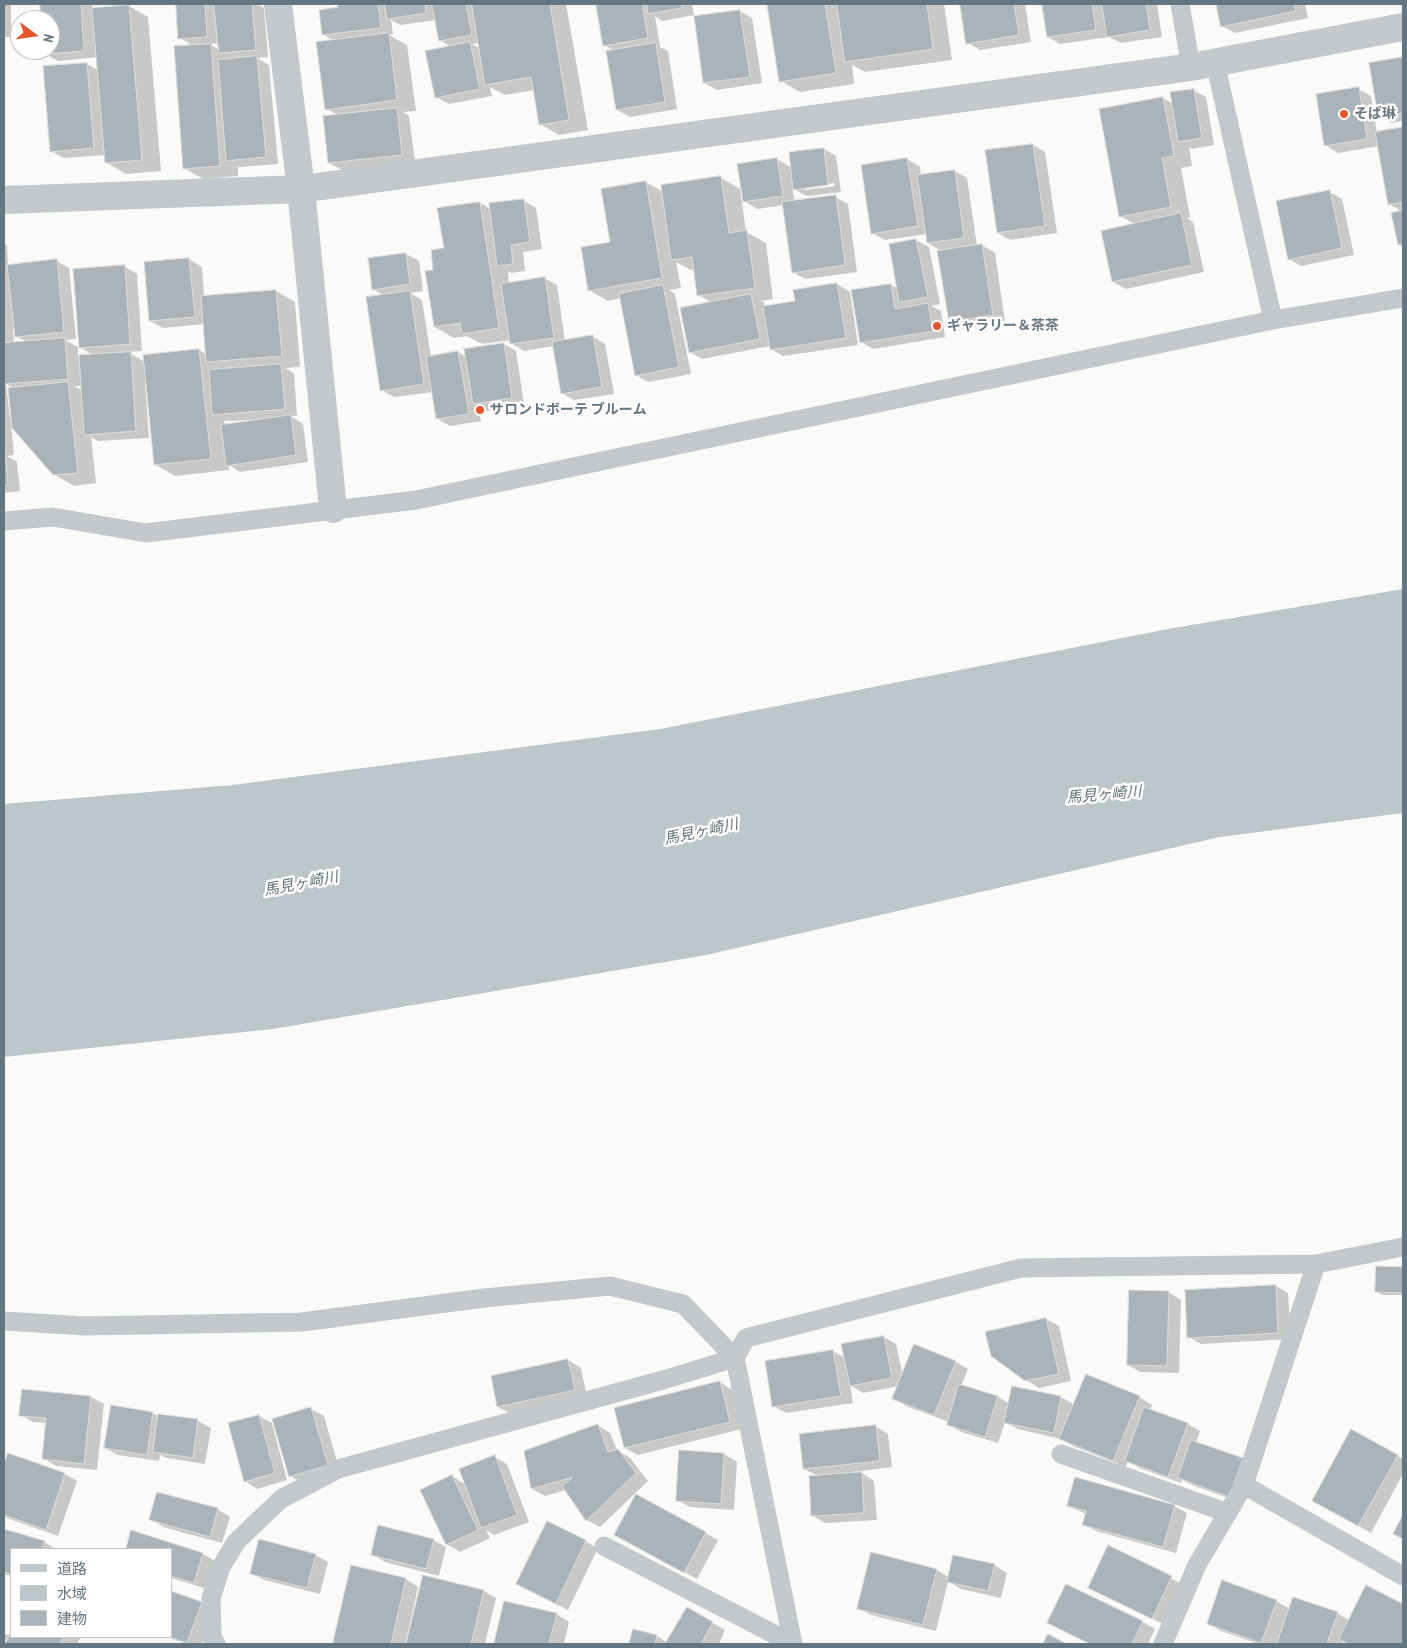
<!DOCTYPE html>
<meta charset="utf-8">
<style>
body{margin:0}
#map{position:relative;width:1407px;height:1648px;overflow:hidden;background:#fafaf8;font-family:"PT Sans Narrow","Noto Sans JP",sans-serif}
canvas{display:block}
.frame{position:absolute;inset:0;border:5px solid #657683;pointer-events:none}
.legend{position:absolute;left:10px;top:1548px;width:162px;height:90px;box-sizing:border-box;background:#fff;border:1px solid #c1c8cd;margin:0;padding:6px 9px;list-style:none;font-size:15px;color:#657683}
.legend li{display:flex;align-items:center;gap:10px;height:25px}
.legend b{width:25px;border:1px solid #c1c8cd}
.north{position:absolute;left:10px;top:10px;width:50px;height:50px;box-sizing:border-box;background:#fff;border:1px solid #c1c8cd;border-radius:50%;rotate:104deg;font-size:14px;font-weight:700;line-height:20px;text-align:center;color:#657683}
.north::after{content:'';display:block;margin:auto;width:18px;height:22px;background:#e4572e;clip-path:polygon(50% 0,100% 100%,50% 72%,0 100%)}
</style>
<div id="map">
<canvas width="1407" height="1648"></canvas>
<div class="frame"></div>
<ul class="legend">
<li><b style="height:6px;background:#c3c8cc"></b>道路</li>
<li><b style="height:14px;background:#bbc7cb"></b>水域</li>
<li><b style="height:14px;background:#aab3b9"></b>建物</li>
</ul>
<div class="north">N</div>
</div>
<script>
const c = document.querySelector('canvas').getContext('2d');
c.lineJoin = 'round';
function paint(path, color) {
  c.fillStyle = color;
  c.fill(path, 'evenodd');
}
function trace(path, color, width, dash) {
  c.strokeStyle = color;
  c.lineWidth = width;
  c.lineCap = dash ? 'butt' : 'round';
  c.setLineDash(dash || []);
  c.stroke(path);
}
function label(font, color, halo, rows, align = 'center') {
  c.font = font + ' "PT Sans Narrow","Noto Sans JP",sans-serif';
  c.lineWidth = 5;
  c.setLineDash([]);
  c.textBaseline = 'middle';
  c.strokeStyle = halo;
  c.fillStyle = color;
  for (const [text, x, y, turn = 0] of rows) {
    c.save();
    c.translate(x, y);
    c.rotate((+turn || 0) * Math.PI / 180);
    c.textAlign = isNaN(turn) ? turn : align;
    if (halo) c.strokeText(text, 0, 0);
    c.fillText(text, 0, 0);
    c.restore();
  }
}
paint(new Path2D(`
 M1403 589V813L1220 837 706 955 273 1029 4 1057V804L233 785 660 729 1168 629Z`), '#bbc7cb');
paint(new Path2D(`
 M4 4H11V37H4Z
 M41 4H92L93 9 129 6 148 17 161 171 126 174 107 163 106 155 64 158 51 151 87 64 99 71 98 57 58 61 45 54V50H50V20H42Z
 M177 4H257L264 8 268 57 257 58 269 65 278 164 240 167 238 166V176L203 179 184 168 194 46 180 38ZM219 43 220 50 209 44Z
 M338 4H566L588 130 559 135 540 124 534 90 505 95 490 87 492 96 449 104 436 97 451 47 440 40 436 20 401 25 391 20 393 34 389 35 407 45 416 111 403 112 409 116 415 161 342 170 329 163 338 115 327 109 334 41 324 35 339 8ZM479 43 480 49 472 44Z
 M598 4H692L694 15 662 21 655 16 660 47 668 51 677 109 630 117 617 110 615 51 604 45Z
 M783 4H835L838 6V4H944L952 60 865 72 852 65 854 84 800 92 781 81 769 6Z
 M961 4H1025L1031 42 980 50 968 43Z
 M1043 4H1157L1162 37 1121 43 1109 37 1060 44 1048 37Z
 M1218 4H1305L1308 18 1235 33 1222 26Z
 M740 11 752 18 762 83 717 90 704 83Z
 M1403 59V121L1391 123 1379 116 1370 64Z
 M1358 89 1371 96 1377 133 1403 129V247L1399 244 1403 212 1389 204 1379 146 1338 153 1325 145Z
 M1193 90 1206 97 1214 145 1192 149 1189 147 1192 166 1181 168 1190 217 1187 218 1193 222 1204 272 1126 289 1113 282 1135 224 1120 216 1163 98 1173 104Z
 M1033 145 1045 152 1057 233 1010 240 998 233Z
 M824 149 836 156 841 192 807 196 792 188 795 202 835 197 848 204 857 272 805 279 793 272 784 205 757 209 744 201 777 159 792 168ZM834 183 835 186 805 190V187Z
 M907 159 920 167 921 176 955 171 967 178 977 246 982 245 995 253 1005 322 962 329 950 322 943 252 928 243 927 234 885 240 872 233Z
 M721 178 740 189 746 232 766 243 773 299 760 301 764 302 765 307 797 302 837 284 850 292 858 345 783 356 771 349 770 346 702 359 690 352 712 303 699 295 695 269 691 270 676 262 681 288 669 290 675 294 691 374 648 382 636 375 621 298 608 301 589 290 611 243 646 182 663 192Z
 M1330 192 1342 199 1354 255 1301 266 1289 259Z
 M523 200 536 208 542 249 523 252 525 271 511 273 508 271 509 284 544 278 557 285 565 341 592 336 605 344 614 394 574 400 562 393 554 346 524 351 511 343V340L482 344 467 336 454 338 435 327V271L445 249 439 209 480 203 491 209Z
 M916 240 929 247 940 304 931 306 941 311 945 337 873 349 861 342 891 285 898 289Z
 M4 244 7 245 8 266 56 261 69 268 76 339 65 340 78 347V357L94 356 80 347 125 267 137 274 142 351 128 352 145 362 199 350 207 355 204 324 163 328 150 321 189 259 202 267 204 297 276 291 295 302 300 367 285 368 294 373 297 416H291L303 424 308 462 240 472 229 465V470L175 476 156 465 147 381H145L149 438 98 441 91 437 96 483 74 486 54 474 11 424 14 455 7 456 17 462 20 491 4 493ZM13 330H16V336L27 342 14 343ZM6 384 14 388 12 417 10 418ZM74 386H82L83 391ZM253 420V422L225 426 224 421Z
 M406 254 419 261 423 291 410 293 422 300 431 357 458 352 466 357 504 344 516 351 524 404 486 411 478 406 481 421 450 426 438 419 433 392 394 397 381 390 385 296 373 289 369 259Z
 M1377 1267 1403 1269V1295H1382L1376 1291Z
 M1276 1286 1288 1293 1291 1339 1201 1344 1189 1337Z
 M1168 1292 1181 1300 1179 1373 1140 1372 1128 1365Z
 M1046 1319 1059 1326 1071 1381 1039 1388 1026 1380Z
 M884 1337 896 1344 903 1376 956 1362 968 1369 961 1386 998 1397 1010 1404 1013 1387 1061 1397 1075 1405 1139 1397 1152 1405 1150 1410 1188 1424 1200 1431 1196 1443 1242 1460 1255 1467 1242 1503 1192 1485 1182 1480 1181 1483 1139 1468 1128 1461 1126 1467 1073 1446 1061 1439 1018 1429 1005 1422 998 1443 961 1432 948 1424 949 1422 906 1406 894 1398 899 1386 863 1393 850 1385 853 1403 786 1413 773 1406 833 1351 845 1358Z
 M568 1360 581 1368 587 1397 511 1414 498 1407Z
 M720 1382 732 1390 742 1429 638 1455 625 1448Z
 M23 1390 91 1397 104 1404 97 1470 56 1466 43 1458 47 1423 33 1422 20 1415Z
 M112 1407 153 1413 159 1417V1415L198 1421 211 1428 205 1464 167 1458 160 1455 159 1461 118 1455 105 1448Z
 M311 1409 324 1416 340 1472 303 1483 290 1476Z
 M259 1416 272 1423 287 1480 257 1489 245 1481Z
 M597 1425 610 1433 617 1450 630 1458 648 1481 600 1527 587 1520 566 1490 545 1496 532 1489Z
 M875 1426 888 1434 892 1467 853 1472 854 1474 862 1473 874 1481 877 1520 825 1523 813 1516 818 1476 804 1469Z
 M1352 1431 1403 1459V1474L1371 1533 1314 1500Z
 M680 1451 724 1454 737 1462 734 1510 690 1507 677 1500Z
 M8 1455 65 1474 77 1481 58 1536 4 1517V1468Z
 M494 1457 507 1464 529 1522 494 1535 486 1530 490 1538 460 1552 447 1544 422 1491 452 1476 466 1485Z
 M1068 1506H1174L1187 1513 1176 1553 1096 1531 1083 1524 1086 1514Z
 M217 1509 230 1517 222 1543 163 1527 151 1519Z
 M547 1522 598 1548 568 1610 530 1591Z
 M4 1530 44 1542 56 1549H11V1576L4 1574Z
 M132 1532 203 1554 215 1561 207 1589 171 1578V1549H127Z
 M705 1533 718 1540 697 1579 628 1542Z
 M433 1540 446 1547 439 1576 385 1562 372 1554Z
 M1109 1547 1184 1585 1165 1625 1090 1588Z
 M315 1555 328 1562 320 1594 264 1580 252 1573Z
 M994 1565 1007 1573 1001 1598 961 1589 948 1581 936 1631 871 1615 859 1608 937 1570 949 1577Z
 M352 1567 406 1579 418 1587 406 1641 408 1642 484 1591 496 1598 485 1644H338L335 1642Z
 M1367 1586 1403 1605V1644H1350L1343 1640 1342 1644H1259L1221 1631 1208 1623 1276 1601 1290 1609 1337 1613 1350 1621Z
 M171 1593 202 1604 214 1611 202 1644H187L166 1637H171Z
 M505 1603 556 1614 569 1622 564 1644H495Z
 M687 1608 725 1630 719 1644H630L634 1630 657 1636 668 1643Z
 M1143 1622 1155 1629 1148 1644H1091L1049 1623Z
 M4 1633 10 1637 11 1634V1637H81L77 1644H4Z`), '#0003');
const building = new Path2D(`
 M40 4H81L84 51 44 54 43 50H50V20H41Z
 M176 4H205L207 37 178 39Z
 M214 4H252L256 50 219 53Z
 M337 4H378L381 28 322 35 319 10 338 7Z
 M385 4H425L426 13 387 19Z
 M432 4H466L472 35 439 41Z
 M472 4H550L569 120 539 125 531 77 485 85Z
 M596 4H642L648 38 603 46Z
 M647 4H681L682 8 648 14Z
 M774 4H825L836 73 779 82 767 5Z
 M837 4H927L933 49 845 62Z
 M960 4H1014L1019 35 966 44Z
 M1042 4H1092L1096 30 1047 37Z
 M1102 4H1146L1150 30 1107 37Z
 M1216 4H1294L1296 11 1221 27Z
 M129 5 142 160 105 163 92 8Z
 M740 10 750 77 703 83 694 16Z
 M389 33 397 100 325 110 316 42Z
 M470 42 480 89 435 98 425 51Z
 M656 43 665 102 616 110 606 51Z
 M211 44 220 166 183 169 174 46Z
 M257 56 266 157 226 161 218 60Z
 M1403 57V113L1378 117 1369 63Z
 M87 63 94 148 50 152 43 66Z
 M1359 87 1367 139 1324 146 1316 94Z
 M1194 89 1202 138 1178 142 1170 92Z
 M1163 97 1174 156 1162 158 1171 207 1119 217 1099 109Z
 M397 108 402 155 328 163 323 116Z
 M1403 127V202L1388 205 1375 132Z
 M1033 144 1045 226 997 233 985 150Z
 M824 148 828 185 793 190 789 152Z
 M777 158 783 196 743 202 737 164Z
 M907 158 918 226 871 234 861 165Z
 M955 170 964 238 927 243 917 175Z
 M721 176 729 233 747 230 755 288 697 296 692 257 671 260 661 185Z
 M646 181 662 278 588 291 581 247 610 242 601 189Z
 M1330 190 1342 248 1288 260 1276 201Z
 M836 195 845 265 792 273 782 202Z
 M524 199 530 242 511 245 513 264 497 266 489 203Z
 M480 202 499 328 462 334 460 323 434 327 425 271 433 270 431 250 444 248 437 208Z
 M1403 210V244L1398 245 1391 213Z
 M1181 213 1192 265 1112 282 1101 231Z
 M916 239 928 297 899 302 889 244Z
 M982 244 993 315 949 322 937 251Z
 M406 253 410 284 372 290 368 258Z
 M189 258 195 317 149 321 144 262Z
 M57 259 64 332 15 337 7 265Z
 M125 265 130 344 79 348 73 269Z
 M545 277 554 338 510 344 501 284Z
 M837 283 846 338 770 350 763 306 795 301 793 290Z
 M891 284 895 309 928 303 933 331 860 343 851 290Z
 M663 285 679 367 635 376 619 294Z
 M276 290 282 356 206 362 201 296Z
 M410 291 424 384 380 391 366 297Z
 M751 294 760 339 689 353 680 308Z
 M593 335 602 387 561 394 552 342Z
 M65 338 68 379 4 384V343Z
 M504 343 512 398 473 404 464 349Z
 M199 349 211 459 154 465 143 355Z
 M458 351 469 414 436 419 426 357Z
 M131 352 136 431 84 435 79 355Z
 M281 364 285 409 212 415 209 370Z
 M68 382 78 473 53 475 12 428 8 388Z
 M291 415 296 455 226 466 221 425Z
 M4 453H5L8 484 4 485Z
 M1376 1266 1403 1267V1293L1375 1292Z
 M1276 1285 1278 1333 1187 1338 1185 1290Z
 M1129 1290 1169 1291 1167 1366 1127 1365Z
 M1046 1318 1059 1374 1025 1381 991 1356 985 1332Z
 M884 1336 892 1378 850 1386 841 1344Z
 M914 1344 956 1361 934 1415 892 1399Z
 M833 1350 841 1396 772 1407 765 1361Z
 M568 1359 575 1390 497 1407 491 1376Z
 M1086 1374 1140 1396 1113 1461 1059 1439Z
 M720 1381 730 1422 624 1448 614 1408Z
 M959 1384 998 1396 985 1437 947 1425Z
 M1012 1386 1061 1396 1054 1433 1004 1423Z
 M22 1389 91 1396 84 1464 42 1459 46 1418 19 1416Z
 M111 1405 153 1412 147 1455 104 1448Z
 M311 1407 328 1465 289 1477 272 1419Z
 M1144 1407 1188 1423 1168 1477 1125 1461Z
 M158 1414 198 1419 193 1458 153 1452Z
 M259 1415 275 1473 244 1482 228 1423Z
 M598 1424 608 1452 618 1449 636 1473 586 1521 562 1486 573 1477 531 1489 524 1451Z
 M876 1425 880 1461 803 1469 799 1434Z
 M1351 1429 1398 1455 1358 1526 1312 1501Z
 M1191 1440 1243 1458 1229 1497 1178 1478Z
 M679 1450 724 1453 721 1504 676 1501Z
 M8 1453 65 1473 46 1530 4 1515V1464Z
 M495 1455 517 1515 481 1528 459 1469Z
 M862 1472 864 1513 811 1516 809 1476Z
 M452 1475 478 1530 446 1545 420 1490Z
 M1075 1477 1175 1505 1163 1547 1082 1525 1086 1511 1067 1506Z
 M157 1492 218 1508 210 1537 149 1520Z
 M636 1494 706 1532 684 1573 614 1535Z
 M1403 1515V1539L1393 1534Z
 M547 1521 586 1540 556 1604 516 1584Z
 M378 1525 434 1539 426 1569 371 1555Z
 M4 1529 45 1541 42 1549H11V1574L4 1572Z
 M131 1530 203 1553 194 1583 171 1576V1549H126Z
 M259 1539 316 1554 307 1588 250 1574Z
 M1108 1545 1172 1576 1152 1619 1088 1588Z
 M871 1552 937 1569 923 1625 857 1609Z
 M953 1555 995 1564 988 1591 947 1582Z
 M351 1565 406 1578 391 1644H340L333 1643Z
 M423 1575 484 1590 471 1644H406Z
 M1222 1580 1277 1600 1261 1643 1207 1624Z
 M1066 1584 1143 1621 1132 1644H1090L1047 1623Z
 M1366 1585 1403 1604V1644H1348L1339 1639Z
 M171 1591 202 1602 187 1643 170 1637Z
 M1293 1597 1338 1612 1327 1644H1277Z
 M504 1601 557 1613 549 1644H494Z
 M687 1607 713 1622 701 1644H665Z
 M633 1629 657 1635 655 1644H629Z
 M11 1632V1637H64L60 1644H5Z
 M1048 1634 1067 1644H1043Z`);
paint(building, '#aab3b9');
trace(building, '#dcdcda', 1);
trace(new Path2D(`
 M1180 4 1191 67
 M1215 62 1273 320
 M4 521 53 517 146 533 416 500 1273 320 1403 298
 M4 1321 85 1326 302 1322 484 1298 610 1286 683 1304 735 1358 793 1644
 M1061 1454 1228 1513
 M1244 1485 1403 1576
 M604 1546 793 1644
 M216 1644 212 1637 211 1598 221 1567 236 1542 281 1499 338 1469 663 1380 735 1358 746 1338 1021 1268 1316 1264 1403 1247
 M1163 1644 1197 1565 1244 1485 1316 1264`), '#c3c8cc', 19);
trace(new Path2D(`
 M278 4 301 189 333 509
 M4 200 301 189 1191 67 1403 27`), '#c3c8cc', 28);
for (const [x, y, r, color] of [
 [1344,114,5,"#e4572e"],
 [937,326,5,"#e4572e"],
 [480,410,5,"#e4572e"]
]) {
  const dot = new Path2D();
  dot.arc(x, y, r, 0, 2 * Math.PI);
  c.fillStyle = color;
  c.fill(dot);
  trace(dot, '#fff', 2);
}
label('bold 14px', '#657683', '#fff', [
 ["そば琳",1354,114],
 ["ギャラリー＆茶茶",947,326],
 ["サロンドボーテ ブルーム",490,410]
], 'left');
label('italic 15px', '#60757c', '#fff', [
 ["馬見ヶ崎川",1104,795,-5],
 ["馬見ヶ崎川",701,832,-12],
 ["馬見ヶ崎川",301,884,-11]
]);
</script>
